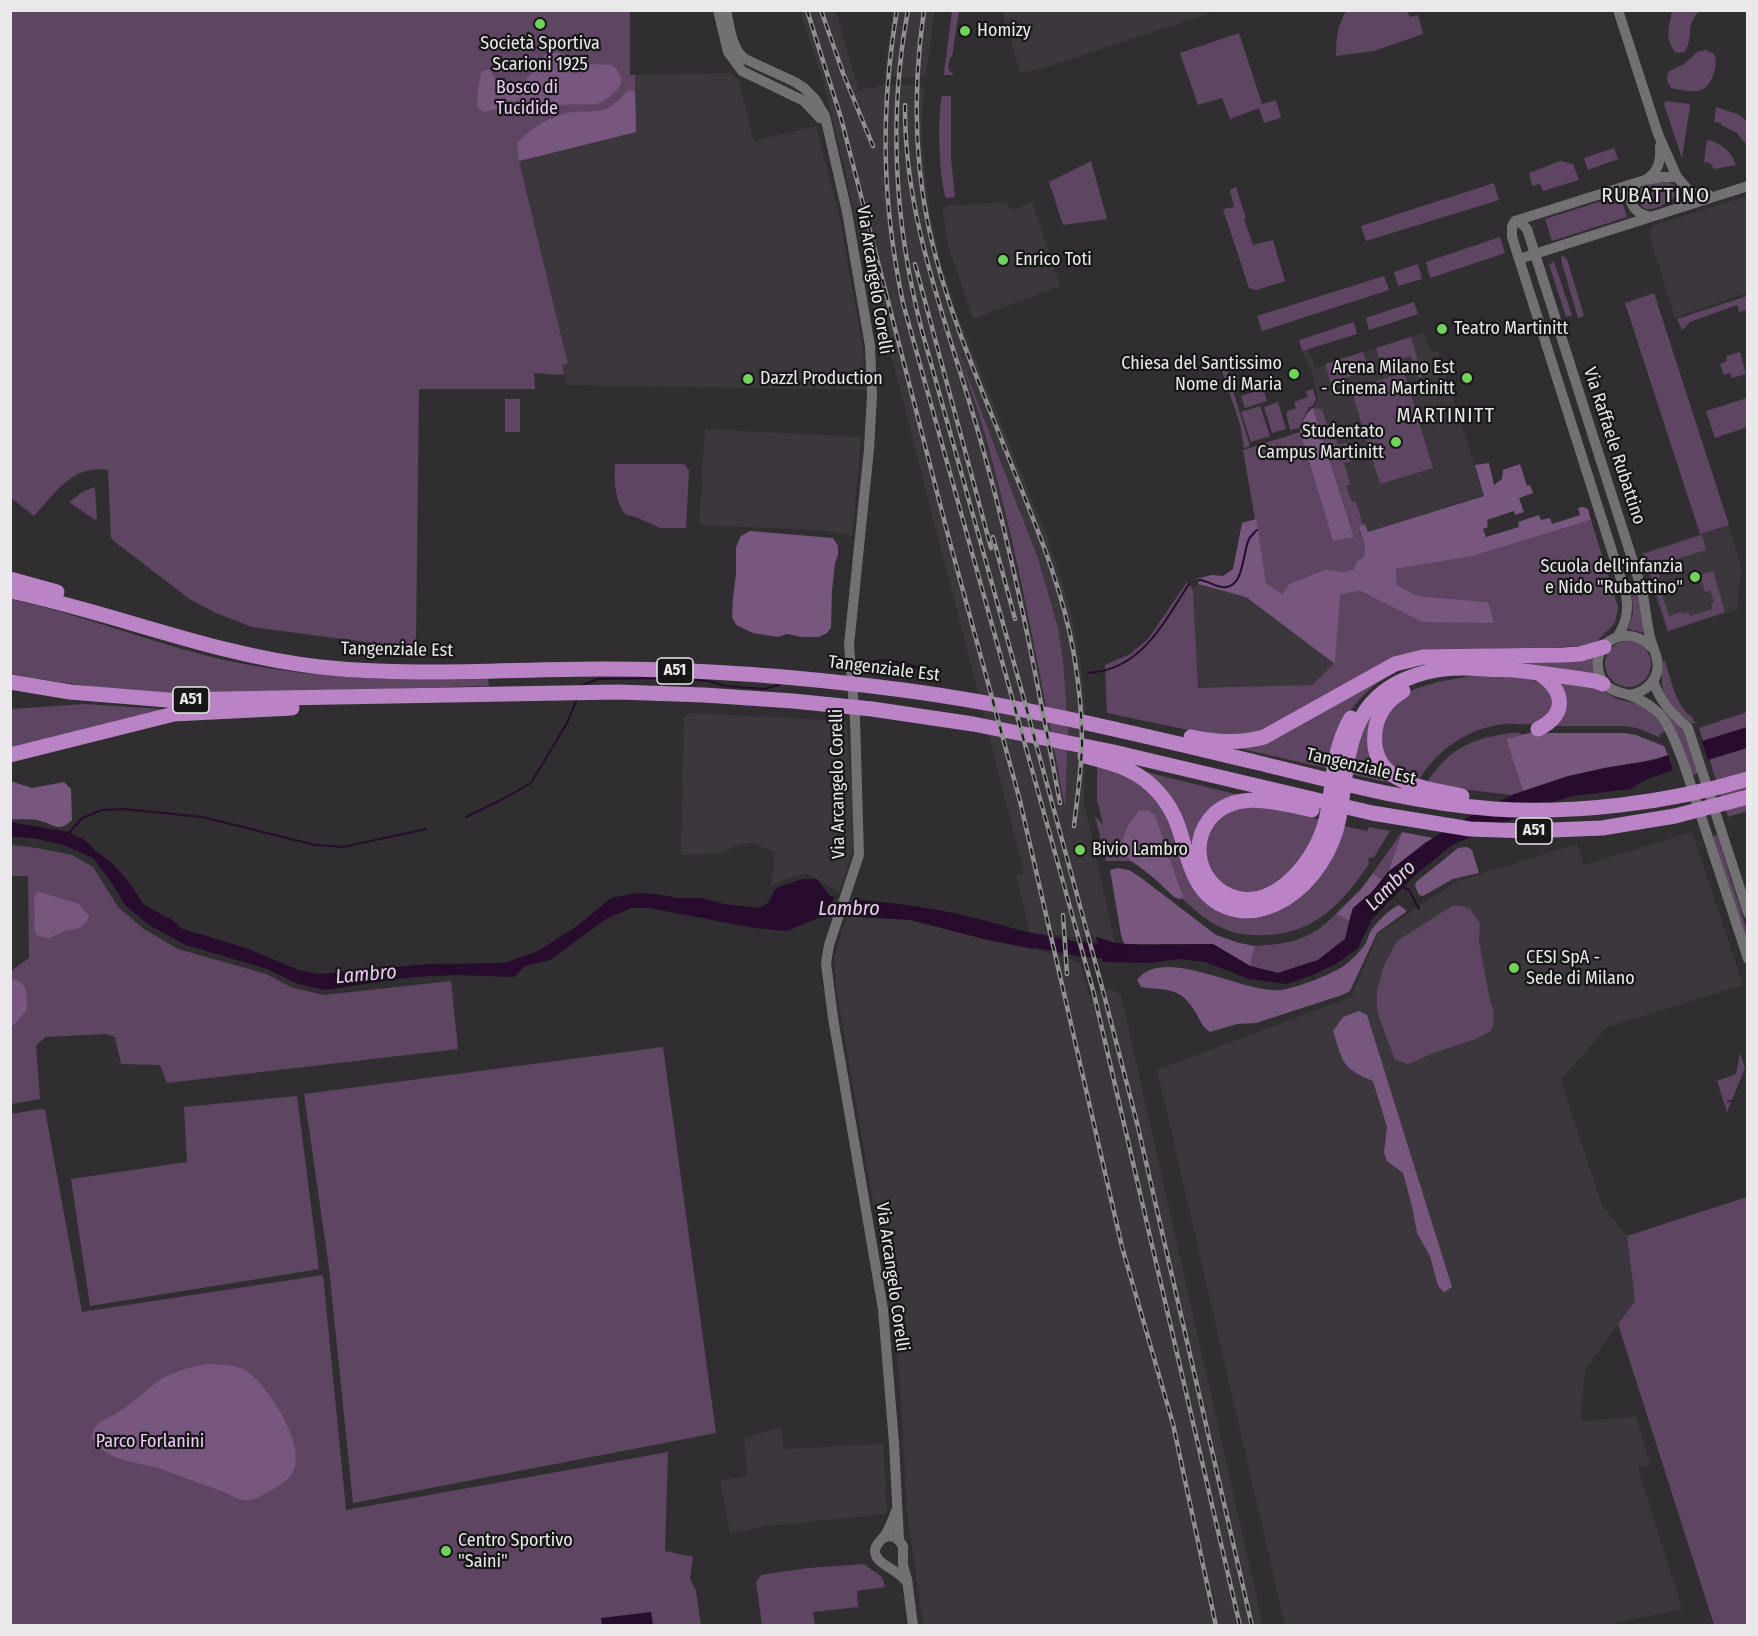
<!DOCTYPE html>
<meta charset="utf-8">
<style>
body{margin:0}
#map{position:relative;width:1758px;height:1636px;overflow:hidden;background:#302e30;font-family:"Fira Sans Condensed",sans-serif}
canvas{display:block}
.frame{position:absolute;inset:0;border:12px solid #eae8ea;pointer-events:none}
</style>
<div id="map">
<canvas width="1758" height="1636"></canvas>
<div class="frame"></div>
</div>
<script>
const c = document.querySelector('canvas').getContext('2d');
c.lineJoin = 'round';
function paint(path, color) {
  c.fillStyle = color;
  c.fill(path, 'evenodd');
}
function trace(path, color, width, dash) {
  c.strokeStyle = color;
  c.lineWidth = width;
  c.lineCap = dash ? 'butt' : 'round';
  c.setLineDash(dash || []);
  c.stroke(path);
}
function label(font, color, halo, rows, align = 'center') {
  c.font = font + ' "Fira Sans Condensed",sans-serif';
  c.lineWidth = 4.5;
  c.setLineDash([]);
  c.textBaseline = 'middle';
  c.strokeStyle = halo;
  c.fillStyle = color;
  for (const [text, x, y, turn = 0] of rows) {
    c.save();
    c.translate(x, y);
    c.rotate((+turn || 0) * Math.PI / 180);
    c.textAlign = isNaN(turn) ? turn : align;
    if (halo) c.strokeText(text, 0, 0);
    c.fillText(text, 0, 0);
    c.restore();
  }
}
paint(new Path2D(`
 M800 11H836L859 91 868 86 871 89 883 84 920 85 924 89 922 130 924 163 930 216 939 256 956 311 1049 541 1070 608 1080 660 1085 707 1084 802 1115 943 1096 937H1074L1030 933 1016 875 1024 872 897 378 887 343H878L871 293 843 162 822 77ZM963 365 1039 561 1058 628 1063 659 1064 803 1034 648 1000 493 983 430Z
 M893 11H935L926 75 920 78 884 76Z
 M1002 11V10L1216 11 1050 66 1020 73Z
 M731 73 739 81 754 141 816 126 840 219 863 348 865 390 567 385 561 365 568 363 519 161 636 132 635 75Z
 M1747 196V293L1675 318 1649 235 1652 226Z
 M1005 202 1012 210 1032 202 1060 286 973 319 951 254 946 235 943 211 947 206Z
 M1424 333 1431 351 1439 352 1484 495 1354 537 1313 408 1318 400 1312 373 1302 351 1309 349 1315 368Z
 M705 429 861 437 852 536 820 530 699 525Z
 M1729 525 1742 569 1741 579 1737 594 1739 609 1667 632 1641 553Z
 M1198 584 1246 597 1335 664 1312 685 1198 689 1193 589Z
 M689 713 847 721 852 794 853 845 850 861 839 892 805 873 776 883 771 888 775 852 752 843 738 845 720 853 681 855 684 718Z
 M1692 832 1743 985 1607 1027 1561 1080 1602 1205 1627 1236 1635 1301 1585 1370 1581 1421 1636 1417 1650 1464 1638 1468 1682 1609 1603 1626 1285 1625 1157 1070 1351 997 1378 934 1455 882 1577 844 1584 865Z
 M849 915 910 920 988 940 1034 949 1070 959 1080 963 1089 995 1111 989 1121 995 1263 1625H923L907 1513 900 1383 894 1322 836 988 834 958 842 930Z
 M781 1427 784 1449 883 1444 887 1514 768 1526 730 1533 720 1481 747 1476 744 1438Z`), '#3c363d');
paint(new Path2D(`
 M1347 10 1407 11 1410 17 1418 15 1423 34 1374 51 1336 56C1336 39 1337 25 1347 10Z
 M10 11H630V75H635L636 132 519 161 568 364 562 365 564 375 534 373 535 389H419L416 637C415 642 415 646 410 648L252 627 216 613 191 600 115 542 111 538 108 470C73 464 55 493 34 516L11 498Z
 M952 11H959L952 57H950L948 69H950L949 72 953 73V75H944V73Z
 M1672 11H1700C1685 23 1694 36 1685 52L1676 53C1664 38 1669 28 1672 11Z
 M1239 33 1262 104 1276 100 1281 118 1264 123 1259 108 1230 119 1222 98 1198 105 1180 53Z
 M1706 50 1714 54C1717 60 1716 66 1714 73 1706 97 1692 92 1671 88L1667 80 1668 72 1684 64 1697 52Z
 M942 96H951V159L955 197 946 198C939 179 937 116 942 96Z
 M1666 101 1689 104 1690 106 1682 158 1664 104Z
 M1716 107 1738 114 1747 121V145L1737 133 1721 125V123L1714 122Z
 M1707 140C1722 143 1731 151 1736 165L1714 169 1710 163 1704 162Z
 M1614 148 1618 159 1588 170 1584 158Z
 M1091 161 1107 219 1063 225 1049 182Z
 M1560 161 1573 164 1579 180 1543 191 1540 184 1532 186 1529 173Z
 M1668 182 1677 186C1679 195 1676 197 1669 201 1664 204 1657 209 1651 209 1638 211 1633 193 1644 186 1651 183 1661 183 1668 182Z
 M1494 183 1499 200 1366 241 1361 226Z
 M1236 187 1246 218 1244 219 1253 245 1273 240 1285 281 1256 290 1249 288 1223 209 1234 207 1230 190Z
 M1620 195 1627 217 1552 241 1545 219Z
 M1500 237 1505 253 1430 278 1426 262Z
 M1562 255 1567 259 1584 316 1578 318 1561 260Z
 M1554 262 1572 315 1566 317 1549 264Z
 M1418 264 1422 279 1398 286 1394 272Z
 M1384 276 1389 290 1262 331 1257 316Z
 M1654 293 1729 525 1700 534 1625 303Z
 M1747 296V310L1739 312 1737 305 1690 322 1682 330 1677 319Z
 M1414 302 1418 314 1369 330 1366 318Z
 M1354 322 1357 334 1302 351 1299 340Z
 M1411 337 1422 377 1418 378 1411 356 1381 365 1376 348Z
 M957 349 1039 561 1058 628 1063 659 1068 731 1065 807C1042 687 1021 566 989 449 980 415 968 382 957 349Z
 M1363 352 1369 370 1331 383 1325 364Z
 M1740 352 1746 374 1732 378 1730 373 1724 375 1720 364 1727 361 1726 356Z
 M1225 364 1250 446 1244 448 1240 424 1220 366Z
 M1404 373 1433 468 1380 484 1351 389Z
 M1263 389 1267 401 1245 408 1241 396Z
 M1313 389 1316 400 1312 406 1309 407 1299 428 1290 430 1286 412 1296 408 1294 402 1308 397 1306 391Z
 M1747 398V427L1715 438 1706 411Z
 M505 399H520V432H505Z
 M1278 402 1286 429 1272 433 1264 407Z
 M1260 406 1270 436 1251 442 1241 412Z
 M1313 408 1322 409 1327 426 1331 425 1338 445 1347 443 1352 461 1344 463 1350 484 1346 486 1352 502H1356L1362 522 1365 525 1359 526 1365 546 1364 558 1354 569 1343 572 1326 569 1289 584 1282 594 1266 583 1243 450 1300 432 1333 541 1354 536Z
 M615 464H684L689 470 686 528H660L636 517 626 515C615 502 614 481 615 464Z
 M95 487 97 519 95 520 69 502 84 491Z
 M1591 520 1618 607 1615 623 1592 646 1416 651 1279 722 1252 734 1227 738 1107 713 1105 665 1130 654 1148 639 1187 582 1193 589 1198 688 1312 685 1335 663 1339 594 1359 591 1422 622 1487 602 1418 596 1397 585 1396 569 1473 556Z
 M1702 535 1706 550 1657 565 1660 577 1657 579 1669 616 1682 612 1683 614 1688 612 1690 616 1713 609 1711 604 1714 602 1710 590 1705 592 1700 575 1713 571 1725 612 1668 631 1644 554Z
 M1639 594 1644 633 1628 629 1633 613 1632 596Z
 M10 599C79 614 144 640 212 657 303 679 395 681 488 679L489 686C390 688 291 694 192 693 131 693 70 685 11 674Z
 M1605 664a23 23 0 1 1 46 0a23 23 0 1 1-46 0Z
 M1594 656V674L1483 664Z
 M1663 661H1665C1672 682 1675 705 1693 718V721L1698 723H1690C1680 711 1663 701 1662 684 1661 676 1663 669 1663 661Z
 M1477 675C1494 676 1545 674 1552 694 1554 699 1552 708 1552 713 1546 716 1541 721 1535 723 1526 726 1513 723 1503 724 1466 729 1435 751 1417 783L1405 779 1381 754 1379 728 1399 697 1415 689 1437 682Z
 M1380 680C1364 694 1346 711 1339 732 1335 744 1333 757 1330 769L1238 748Z
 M1553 681 1597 687 1617 699 1638 704 1648 710 1660 722 1665 732 1661 733 1659 737 1637 728 1624 726H1550L1554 723Z
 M85 704 159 709 160 712 11 752V709Z
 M1371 710 1370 732 1396 784 1349 774 1351 753Z
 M1747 712V811L1728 817 1699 728Z
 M1669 716 1684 732 1698 771 1696 775 1691 774 1667 718Z
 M1511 733H1520L1522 735 1506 739 1523 791 1512 795 1425 785C1449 749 1469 739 1511 733Z
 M1097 766 1138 781 1169 815 1244 915 1340 825 1367 831 1369 827 1390 831 1374 857 1368 858 1369 864C1342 903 1317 932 1267 935 1250 936 1233 934 1218 926 1204 919 1193 908 1181 898L1182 897 1172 865 1128 825C1122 847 1118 851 1139 866L1129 861H1106L1095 816 1103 825 1097 799Z
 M1142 771 1243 796C1140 823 1216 954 1291 883 1309 866 1321 845 1328 821L1334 822C1322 854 1302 894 1266 905 1253 908 1238 907 1226 902 1189 886 1192 844 1177 813 1168 796 1156 782 1141 772Z
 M1264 807 1322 820 1312 845 1275 888 1244 896 1210 879 1203 834 1229 808Z
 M1402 832 1388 872 1382 880 1373 873Z
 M1717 835 1747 931V944L1713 836Z
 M11 845 37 848 72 855 93 867 118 907 144 929 178 949 266 974 293 988 324 995 451 981 458 1049 167 1083 160 1065 121 1064 115 1037 106 1034 46 1037 36 1045 40 1099 11 1104V971L29 958 28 876H11Z
 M1452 906H1461L1470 909 1480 923 1479 941 1490 1001C1495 1012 1495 1020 1491 1031L1476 1039 1433 1053 1416 1061 1408 1064 1395 1060 1380 1020 1377 1008V991L1384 965 1397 941Z
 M1336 914 1349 921 1345 939 1318 960 1278 973 1250 966 1255 946C1291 944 1310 940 1336 914Z
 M663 1047 716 1433 353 1503 329 1268 304 1094Z
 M1740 1053 1745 1068 1732 1100H1727V1102H1731L1727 1112 1717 1081 1736 1074Z
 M297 1096 319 1269 90 1306 71 1179 187 1162 184 1107Z
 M41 1109 45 1110 82 1312 323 1275 346 1510 668 1452 665 1551 693 1557 690 1579 696 1591 701 1625 11 1626V1114Z
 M1747 1197V1625H1714L1618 1324 1635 1301 1627 1236Z
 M864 1564 882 1577 885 1587 857 1591 858 1607 813 1612 815 1625H762L756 1582 761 1575 808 1568Z`), '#5e4663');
paint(new Path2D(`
 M552 52 560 53 586 64 612 65C624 77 625 85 611 95 608 98 604 102 599 103 588 106 574 103 562 105 550 108 538 112 527 117 507 107 506 106 485 112L477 108 478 90 481 72 489 69 499 84 516 87 524 83 529 76 541 64 544 55Z
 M628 91H635L636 132 519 161 517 143C531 129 545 119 564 114 577 110 590 113 602 110 612 108 621 98 628 91Z
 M1313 408 1354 537 1333 541 1300 432C1302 423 1305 413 1313 408Z
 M1489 463 1494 485 1502 479 1503 470 1520 464 1527 486 1530 485 1533 493 1519 498 1524 512 1515 515 1514 511 1487 520 1488 527 1483 529 1486 537 1519 527 1518 522 1539 515 1541 520 1550 518 1552 524 1580 515 1578 508 1583 507 1588 509 1591 520 1473 556 1396 569 1397 585 1418 596 1488 602 1494 623 1422 622 1360 591 1340 594 1335 664 1246 597 1198 584 1199 580 1196 579 1212 575 1223 576 1233 569 1242 523 1256 519 1266 583 1282 594 1289 584 1326 569 1343 572 1354 569 1357 561 1364 558 1365 546 1359 526 1365 525 1368 532 1484 496 1475 465Z
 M750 531 833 538 838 546V555L835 563 832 591 831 628 827 633 819 637H802L787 634 778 637 753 633 736 625 732 617 733 599 736 574V547L741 536Z
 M1529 733H1625L1636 735 1664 746 1668 755C1647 762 1626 764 1604 768 1576 774 1550 782 1523 791L1506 739Z
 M10 781 32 788 64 782 71 789 72 820C58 833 56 825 41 821 32 818 20 820 11 819Z
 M1147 810 1155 815 1183 897 1180 899 1174 897 1155 879 1127 857 1122 850V841L1128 825 1139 811Z
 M1402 832 1433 838 1388 872Z
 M1467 847 1472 850 1479 873 1453 879 1423 896 1419 895 1415 886 1416 882 1458 848Z
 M1118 868 1129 870 1140 877 1216 935 1239 943 1255 946 1250 966 1213 944H1124L1121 935 1110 870Z
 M1373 873 1382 880 1372 892 1353 908 1349 921 1336 914 1361 889Z
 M40 892 79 904 89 916 87 922 79 928 64 931 49 938 39 936 35 934 34 898 36 893Z
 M1399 905 1407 911 1377 933 1350 991 1342 995 1256 1023 1237 1024 1210 1032C1202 1027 1200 1020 1196 1013 1180 986 1168 991 1141 987L1137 980C1163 944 1244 994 1281 990 1296 988 1333 974 1345 965 1352 960 1359 952 1364 946 1368 941 1368 934 1372 929 1379 920 1389 910 1399 905Z
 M14 979C29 985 26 994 27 1009L17 1022 11 1027V981Z
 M1359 1011 1367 1015 1452 1287 1444 1292 1438 1286 1430 1256 1417 1233 1412 1206 1403 1173 1387 1161 1384 1153 1387 1127 1373 1081C1341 1068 1343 1062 1333 1031L1343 1017Z
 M206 1364C218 1365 231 1364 243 1369 265 1380 303 1440 295 1466 292 1478 281 1485 270 1491 263 1495 253 1501 245 1500 236 1499 227 1493 219 1490 202 1484 184 1478 167 1471 140 1460 108 1465 91 1437L96 1426 101 1421 110 1417 125 1408 162 1378 185 1369Z`), '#77577e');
paint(new Path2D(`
 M1747 727V748L1708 760 1702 741Z
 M1668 755 1673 770 1645 780 1630 789 1573 796 1556 801 1452 845 1413 877 1372 919 1358 948 1336 964 1310 976 1286 984 1249 979 1205 962 1179 959 1150 963 1103 962 1096 937 1115 943 1142 945 1213 944 1250 966 1278 973 1318 960 1345 939 1353 908 1372 892 1388 872 1425 843 1457 823 1512 795 1568 776 1606 768 1655 760Z
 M11 822 69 832 86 841 96 851 112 863 129 882 144 905 174 921 180 928 246 948 299 970 319 974 428 964 504 963 536 952 549 944 577 926 611 898 638 893 656 894 678 898H701L724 904 759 908 768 903 774 891 778 887 803 879H817L830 896C862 901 894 902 926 908 962 913 996 924 1030 933L1034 949 988 940 910 920 825 915 787 931 754 928 649 908H631L606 919 550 960 525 966 514 977 458 975 412 977 325 990 298 984 267 969 186 945 149 925 126 906 109 879 93 858 63 845 33 838 11 837Z
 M651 1612 653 1625H602L601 1618Z`), '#280c2e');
paint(new Path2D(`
 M835 895 857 898 849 918H827Z`), '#302e30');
trace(new Path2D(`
 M1199 580C1209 580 1216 589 1226 587 1245 585 1242 551 1250 537 1251 537 1256 530 1257 530
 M864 662 888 660 911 665 936 677
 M1088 673C1141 670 1163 624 1189 584
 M583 685 597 679 673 678 708 681 726 686 765 689 781 684
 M466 817 503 799 531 783 567 723 577 699
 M68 834 82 818 102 810 124 809 202 817 315 845 343 847 426 829
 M1401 886 1409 890 1419 909`), '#280c2e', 2);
trace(new Path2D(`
 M1017 937 1077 949 1119 953`), '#280c2e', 14);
trace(new Path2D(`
 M718 10 728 52 742 71 804 101 820 118
 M726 10C730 27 731 48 745 59L795 82 804 88 815 99 825 116 847 212 870 346 872 395 869 449 849 645 855 719 859 855 829 945 826 963 833 1018 883 1309 894 1443 899 1540
 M1618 10 1658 134 1677 177 1690 192 1699 195H1709
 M1647 179C1659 171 1661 160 1660 146
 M1637 183C1624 196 1631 212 1648 216
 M1515 221 1522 224 1527 229 1642 590C1645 604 1646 618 1649 632 1650 641 1655 650 1657 659 1661 679 1646 693 1628 695
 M1515 221 1512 226V237L1626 595C1629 611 1626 623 1618 636
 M1515 221 1645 180 1663 177H1677
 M1519 259 1748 186
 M1651 647C1630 623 1590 640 1599 673 1603 689 1615 691 1629 695 1641 699 1655 708 1663 718 1678 741 1689 780 1698 807 1715 858 1731 908 1748 959
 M1653 681C1661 703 1671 712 1688 728L1748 913
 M896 1511C893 1519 890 1527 886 1534 880 1542 870 1548 878 1559 885 1567 898 1571 905 1580
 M883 1538 888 1536 895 1537 900 1542 903 1546V1565L907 1579 913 1626`), '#727073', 10);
trace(new Path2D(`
 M10 579 57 592
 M10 591C115 613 213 655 320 667 414 677 509 669 603 669 703 669 804 677 903 690 1024 706 1141 735 1259 763 1336 782 1414 803 1494 809 1576 814 1668 803 1748 779
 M10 682 70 692 168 700 618 692 704 695 793 701 872 709 973 724 1109 751 1372 813 1470 829 1528 831 1602 828 1675 816 1748 797
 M1403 691C1387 701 1377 713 1375 732 1369 784 1425 788 1462 796
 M1538 729C1568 714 1565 690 1538 673
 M1191 737C1216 742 1239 744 1264 737L1395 664 1423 657 1563 655 1580 654 1604 647
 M10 755 174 714 292 708
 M1085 756C1108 762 1133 768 1151 785 1161 794 1169 805 1175 818 1190 854 1189 900 1237 910 1254 913 1270 908 1285 899 1312 883 1333 850 1339 818 1349 763 1344 705 1406 679 1435 667 1456 667 1486 669 1495 670 1505 669 1514 670 1541 673 1568 677 1595 681L1603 684
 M1312 810C1279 803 1234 788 1209 820 1203 828 1199 838 1199 849 1199 865 1206 879 1218 889 1232 899 1250 903 1266 896 1294 885 1317 852 1325 824 1335 786 1330 754 1351 718`), '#b983c5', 15);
const rail = new Path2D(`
 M807 10 841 118 949 539 1020 801 1122 1247 1173 1424 1216 1626
 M821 10 843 73 873 146
 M897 10C880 112 882 202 903 303L1094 994 1240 1626
 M908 10C888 117 895 226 922 331L1022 692 1103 991 1138 1127 1252 1626
 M924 10C912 93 914 177 936 258 955 329 985 397 1012 466 1037 528 1063 589 1074 655 1079 684 1082 715 1082 745 1081 772 1077 799 1074 826
 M905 105C904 228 953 336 984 453 1016 567 1038 686 1060 803
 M915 264 991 548
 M993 537 1015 619
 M1063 915 1067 974`);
trace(rail, '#918f91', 4.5);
trace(rail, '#171718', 2, [7]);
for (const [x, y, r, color] of [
 [540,24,6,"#72d25e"],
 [965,31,6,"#72d25e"],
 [1003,260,6,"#72d25e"],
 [1442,329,6,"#72d25e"],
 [1294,374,6,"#72d25e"],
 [1467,378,6,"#72d25e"],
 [748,379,6,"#72d25e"],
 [1396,442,6,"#72d25e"],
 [1695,577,6,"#72d25e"],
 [1080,850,6,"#72d25e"],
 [1514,968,6,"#72d25e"],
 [446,1551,6,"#72d25e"]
]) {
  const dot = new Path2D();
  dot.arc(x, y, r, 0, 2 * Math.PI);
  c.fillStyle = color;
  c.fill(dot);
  trace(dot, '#171718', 2);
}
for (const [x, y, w] of [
 [675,671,36],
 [191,700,36],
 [1534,831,36]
]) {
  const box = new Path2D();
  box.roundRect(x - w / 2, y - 13, w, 26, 4.5);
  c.fillStyle = '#171718';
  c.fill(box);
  trace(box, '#eae8ea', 1.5);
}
label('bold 16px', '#eae8ea', null, [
 ["A51",675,671],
 ["A51",191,700],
 ["A51",1534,831]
]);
label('18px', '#eae8ea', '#171718', [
 ["Homizy",977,31],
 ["Società Sportiva",540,44,"center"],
 ["Scarioni 1925",540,65,"center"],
 ["Enrico Toti",1015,260],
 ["Teatro Martinitt",1454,329],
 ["Chiesa del Santissimo",1282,364,"right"],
 ["Nome di Maria",1282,385,"right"],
 ["Arena Milano Est",1455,368,"right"],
 ["- Cinema Martinitt",1455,389,"right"],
 ["Dazzl Production",760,379],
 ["Studentato",1384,432,"right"],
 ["Campus Martinitt",1384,453,"right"],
 ["Scuola dell'infanzia",1683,567,"right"],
 ["e Nido \"Rubattino\"",1683,588,"right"],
 ["Bivio Lambro",1092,850],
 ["CESI SpA -",1526,958],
 ["Sede di Milano",1526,979],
 ["Centro Sportivo",458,1541],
 ["\"Saini\"",458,1562]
], 'left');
label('18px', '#f1c8fa', '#171718', [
 ["Bosco di",527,88],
 ["Tucidide",527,109],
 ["Parco Forlanini",150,1442]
]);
label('18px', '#eae8ea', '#171718', [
 ["Via Arcangelo Corelli",874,280,81],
 ["Via Raffaele Rubattino",1614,446,72],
 ["Tangenziale Est",397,650,1],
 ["Tangenziale Est",884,669,7],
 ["Tangenziale Est",1361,767,13],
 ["Via Arcangelo Corelli",838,784,-91],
 ["Via Arcangelo Corelli",892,1277,82]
]);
c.letterSpacing = '1.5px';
label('20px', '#eae8ea', '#171718', [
 ["MARTINITT",1446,416]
]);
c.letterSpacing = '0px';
label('italic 20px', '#f1c7fa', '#171718', [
 ["Lambro",1391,886,-45],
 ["Lambro",849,909],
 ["Lambro",366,975,-5]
]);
c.letterSpacing = '1.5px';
label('21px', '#eae8ea', '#171718', [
 ["RUBATTINO",1656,196]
]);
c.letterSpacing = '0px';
</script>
